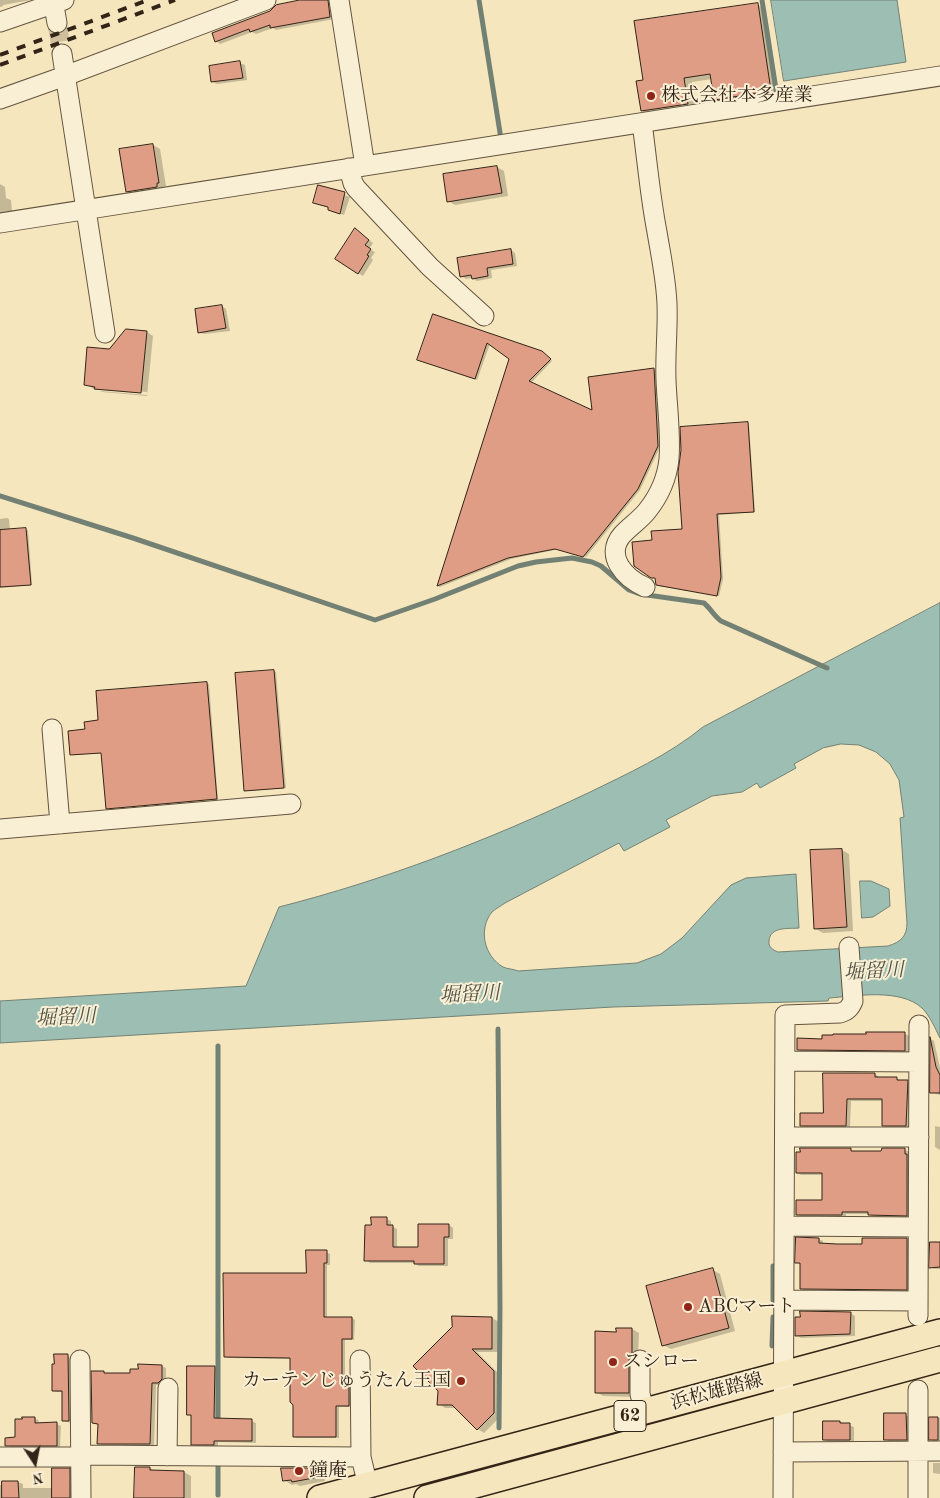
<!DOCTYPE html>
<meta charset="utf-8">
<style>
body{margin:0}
#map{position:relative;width:940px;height:1498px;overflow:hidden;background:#f6e6bd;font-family:"Old Standard TT",serif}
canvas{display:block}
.north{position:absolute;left:10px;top:1438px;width:50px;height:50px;-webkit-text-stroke:4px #f9efd4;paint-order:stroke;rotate:169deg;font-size:14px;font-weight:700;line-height:20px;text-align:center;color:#322416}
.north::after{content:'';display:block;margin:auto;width:18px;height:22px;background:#322416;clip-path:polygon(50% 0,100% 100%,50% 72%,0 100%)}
</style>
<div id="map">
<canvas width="940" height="1498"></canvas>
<div class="north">N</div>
</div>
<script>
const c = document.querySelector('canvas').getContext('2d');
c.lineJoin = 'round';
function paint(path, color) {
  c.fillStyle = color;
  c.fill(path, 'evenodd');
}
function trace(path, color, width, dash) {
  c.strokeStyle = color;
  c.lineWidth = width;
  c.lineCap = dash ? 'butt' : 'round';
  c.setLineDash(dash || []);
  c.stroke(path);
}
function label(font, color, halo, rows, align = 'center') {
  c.font = font + ' "Old Standard TT","Noto Serif JP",serif';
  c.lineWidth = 4;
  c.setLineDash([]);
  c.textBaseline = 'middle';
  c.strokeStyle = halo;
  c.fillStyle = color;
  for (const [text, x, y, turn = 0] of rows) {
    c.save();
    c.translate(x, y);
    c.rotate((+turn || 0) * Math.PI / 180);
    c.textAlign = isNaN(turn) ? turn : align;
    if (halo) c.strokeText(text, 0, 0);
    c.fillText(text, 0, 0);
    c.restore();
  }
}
const water = new Path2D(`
 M771 0H897L906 62 784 81Z
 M940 603V1038C935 1028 930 1016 922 1008 900 988 856 996 829 998L828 1001 613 1007 0 1043V1001L246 986 279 907C385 880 489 840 588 793 627 774 669 755 703 727ZM841 744 859 745 876 752 890 764 899 780 904 817 900 818 907 923C907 936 901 942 888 946L778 952C773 950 768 947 769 941 770 926 789 929 799 928L796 874 746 878 731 885 682 938 661 954 637 963 518 971C514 969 507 969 503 967 484 956 478 929 492 912 495 909 501 906 505 903L619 843 624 851 670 827 666 820 712 796 742 792 757 783 760 788 796 768 794 764 823 748Z
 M860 881H871L889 889 890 906 873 917 862 918Z`);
paint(water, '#9dbfb3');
trace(water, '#728174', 1);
paint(new Path2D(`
 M0 0H31L3 5V6L0 7Z
 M301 0H332L334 19 276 30 273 28 256 34 252 32 220 44 216 41Z
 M758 5 766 10 779 95 723 104 715 99 712 79 692 82 695 108 650 115 642 111 644 81Z
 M240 63 245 65 247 80 217 84 213 82Z
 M153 145 160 149 166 186 163 187 164 191 134 195 127 191Z
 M497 167 504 171 508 196 455 205 448 201Z
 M0 184 5 187 6 198 11 200 12 211 0 212Z
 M319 186 350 197 344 215 333 212 329 210V208L314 203Z
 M359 232 373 243 369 249 375 252 371 258 373 260 363 276 337 259Z
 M511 250 515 253 517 266 491 270 492 278 477 281 472 278 466 279 462 276Z
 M222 306 226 309 230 331 204 334 199 332Z
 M434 316 545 354 552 361 531 383 594 412 653 369 656 370 660 447 640 490 586 557 559 549 511 559 440 587 438 586 510 358 490 344 477 380 421 361Z
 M147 332 153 336 147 396 102 392 100 391 147 395V392L96 388 98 390 85 385Z
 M747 423 749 424 755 512 719 515 723 579 719 596 659 586 657 584 656 578 652 577 653 541 684 530 682 450Z
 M7 518 9 519 10 531 28 530 32 585 0 588V519Z
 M274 671 276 672 286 788 247 791 246 790Z
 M207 683 209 684 218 800 109 809 107 808 102 753 72 755 86 730 100 721Z
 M842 850 849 854 853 931 823 933 816 929Z
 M905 1034 909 1036V1052H803L798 1049 824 1040Z
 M931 1039 934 1041 940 1068V1095L931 1092Z
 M875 1074 879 1077V1079H897L912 1084 910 1128H887L883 1125V1101H851L850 1128H806L801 1125 824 1115Z
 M935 1126 940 1127V1150L935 1147Z
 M850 1150 856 1152 883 1153V1150H905L910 1152 911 1217H874L869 1214H846V1217H801L797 1214 823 1201V1175H801L797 1173Z
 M386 1219 391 1221V1226L397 1229V1248H419L449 1225 453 1228V1239H448V1266H419L414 1263H370L366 1260 372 1226Z
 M818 1239 823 1241V1244L864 1245 907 1239 911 1242V1292L806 1291 801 1288 802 1265 796 1262Z
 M940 1244V1269H935L931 1267Z
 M326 1252 330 1254V1265H327V1318H352L355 1320 354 1340H345V1377L352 1379V1407H339V1438H297L294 1436 295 1404 291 1359 229 1358 225 1357 307 1275Z
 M713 1270 720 1274 735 1331 671 1349 663 1345Z
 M850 1313 855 1316V1336L801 1338 796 1335Z
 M492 1318 499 1322 498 1352H477L501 1376 500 1417 484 1433 478 1429 457 1408H445L439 1404 453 1327Z
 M632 1329 639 1333 636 1397 603 1396 596 1392 617 1333Z
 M68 1356 71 1358 72 1423 63 1421V1392H56L53 1390Z
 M162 1366 166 1368V1381L163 1385H156L154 1446H103L99 1443V1425L93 1423 104 1372 107 1374H131Z
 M214 1367 219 1370 218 1420 252 1421 256 1423V1443L218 1442V1447L197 1446 193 1444V1417L188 1414Z
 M905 1415 910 1417 911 1442H890L885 1439Z
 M35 1418 39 1421 38 1424H57L61 1426 60 1447H10L7 1445 16 1439Z
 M930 1418H940V1442H935L930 1439Z
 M840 1422 854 1427V1442H829L824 1440Z
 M933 1463H940V1474L933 1473Z
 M150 1468 156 1472H184L191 1476V1498H135Z
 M316 1469 324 1473 325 1481 300 1486 296 1484 292 1485 284 1480Z
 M69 1470 74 1472V1498H0V1485H3V1482H18L23 1484V1488H53Z`), '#0003');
trace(new Path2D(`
 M479 0 501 139
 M762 0 777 96
 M0 496 133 538 375 620 435 599 518 566 536 562 572 558 592 562 601 566 629 590 640 594 704 603C711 609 714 616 721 621L827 668
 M498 1029 500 1308 499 1428
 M773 1300V1266L778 1267V1263
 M772 1346 773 1317
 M218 1424V1046
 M218 1461V1495`), '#728174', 5);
const building = new Path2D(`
 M300 0H328L330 17 270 28V25L250 32 249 29 215 42 212 33 270 11 276 5Z
 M758 3 771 91 714 100 710 74 684 78 688 104 641 111 636 81 643 80 634 21Z
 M240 61 243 78 211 82 209 66Z
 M153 144 159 183H157V187L126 192 119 149Z
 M497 166 502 193 447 202 443 174Z
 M318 185 345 192 340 214 328 210V207L313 203Z
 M355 228 369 240 365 245 371 249 367 255 369 256 358 274 335 259Z
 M511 249 513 264 487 268 488 276 472 279 471 275 460 277 457 258Z
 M222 305 226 328 198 333 195 309Z
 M433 314 542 351 551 359 529 381 592 410 588 377 654 368 658 446 638 489 583 557 555 549 508 558 437 586 509 359 487 343 475 379 417 360Z
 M126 329 147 331 141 393 94 389 95 387 84 385 87 347 109 349Z
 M748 422 754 512 717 514 721 577 717 596 656 585 655 578H651L634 566 632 542 652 540 651 531 682 529 678 472 681 450 680 427Z
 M26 528 31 585 0 587V530Z
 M274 670 284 788 244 791 235 673Z
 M207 682 217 799 106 809 101 753 70 755 68 731 85 729 84 722 98 720 96 691Z
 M842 849 847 927 814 929 810 850Z
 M866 1032H905V1051L797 1050V1038L822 1039V1035H833V1034H866Z
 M930 1037 936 1067 940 1075V1093H930Z
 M823 1073H875V1077H897V1080H908L906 1126H882V1099H847L846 1126H800V1113H823Z
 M800 1148H851V1151H881L882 1148H905V1154H907V1216L868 1215V1212H842V1215H796V1200H822V1173H796V1152H800Z
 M371 1217H387V1225H393V1247H418V1224H449V1237H444V1264H414V1261H364L365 1225H371Z
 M796 1237 819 1238V1243L837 1244H862V1238H907V1290L800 1289V1263H795Z
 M930 1242H940V1267L929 1268Z
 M306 1250H327V1263H324V1317H352V1339H342V1376H349V1406H336V1437H293V1405L290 1402V1358L224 1357 223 1273H306Z
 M713 1268 729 1328 662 1346 646 1286Z
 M800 1311 851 1312 850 1334 795 1336V1317H800Z
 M452 1316 492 1317V1349H472L494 1371V1413L477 1430 452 1405H437L438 1391 413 1366 452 1327Z
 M616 1328H632V1353L629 1360V1393H595V1331L616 1332Z
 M54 1354H68L69 1421H62V1391H52V1364H54Z
 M138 1364 162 1365V1379L158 1383H152L150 1444H97L98 1424 92 1423 91 1371H104V1373H130V1369H138Z
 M187 1366H215L214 1418 252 1419V1441H214V1445H191V1415H187Z
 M884 1413H906L907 1440H884Z
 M22 1417H35V1423L57 1422V1446H5V1438L15 1437V1419H22Z
 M929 1417H938V1440H929Z
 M823 1421H840V1423H850V1440H823Z
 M135 1467H150V1470L184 1471V1498H134Z
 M52 1468H70V1498H52Z
 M281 1468H317L319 1477 292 1482 291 1480 283 1481Z
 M2 1481H18L19 1498H2Z`);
paint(building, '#df9d85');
trace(building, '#322416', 1);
trace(new Path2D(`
 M57 23 62 54`), '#cfbf9c', 19, [19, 9]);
const minor = new Path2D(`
 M53 0 57 23
 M339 0 365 166
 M0 22 64 0
 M62 54 105 333
 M0 99 65 76 266 0
 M642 123C647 159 650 196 657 232 661 256 666 279 667 304 668 329 665 354 666 380 667 406 671 433 669 459 667 479 659 496 647 511 640 520 630 526 622 535 604 556 625 578 645 587
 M349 168 353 183 356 188 430 267 484 316
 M0 223 940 76
 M52 729 60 824
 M0 829 291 804
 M785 1061 919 1062
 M785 1137H919
 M784 1226 918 1227
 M784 1300 918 1301
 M918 1316 919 1025
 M80 1360 81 1498
 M360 1360 361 1457 368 1486
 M640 1360V1394L645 1412
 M918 1390V1498
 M783 1452 940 1451
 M81 1455 361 1457
 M167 1456 168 1388
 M0 1457H81
 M783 1498 785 1015 840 1013C847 1011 850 1008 853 1001L849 947`);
const major = new Path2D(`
 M320 1498 940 1332
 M427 1498 940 1359`);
trace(minor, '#635440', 21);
trace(major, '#322416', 28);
trace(minor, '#f9efd4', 19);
trace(major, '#f6e6bd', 25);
trace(new Path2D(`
 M0 55 148 0
 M0 65 175 0`), '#322416', 4, [9, 9]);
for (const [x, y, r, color] of [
 [651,96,5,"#8f2418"],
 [688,1307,5,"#8f2418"],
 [613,1362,5,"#8f2418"],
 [461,1381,5,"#8f2418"],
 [299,1471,5,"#8f2418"]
]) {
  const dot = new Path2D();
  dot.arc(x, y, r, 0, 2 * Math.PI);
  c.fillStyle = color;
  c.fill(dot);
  trace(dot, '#f9efd4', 2);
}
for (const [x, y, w] of [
 [630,1416,32]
]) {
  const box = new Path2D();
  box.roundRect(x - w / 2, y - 15.5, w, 31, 4);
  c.fillStyle = '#f9efd4';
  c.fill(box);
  trace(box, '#322416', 1);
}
label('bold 18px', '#322416', null, [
 ["62",630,1416]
]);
label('19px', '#322416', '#f9efd4', [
 ["株式会社本多産業",661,96],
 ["ABCマート",698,1307],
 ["スシロー",623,1362],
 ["カーテンじゅうたん王国",451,1381,"right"],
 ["鐘庵",309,1471]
], 'left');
label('19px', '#322416', '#f9efd4', [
 ["浜松雄踏線",717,1392,-15]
]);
label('italic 20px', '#525245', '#f9efd4', [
 ["堀留川",874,972,-3],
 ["堀留川",470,995,-3],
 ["堀留川",66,1018,-3]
]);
</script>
